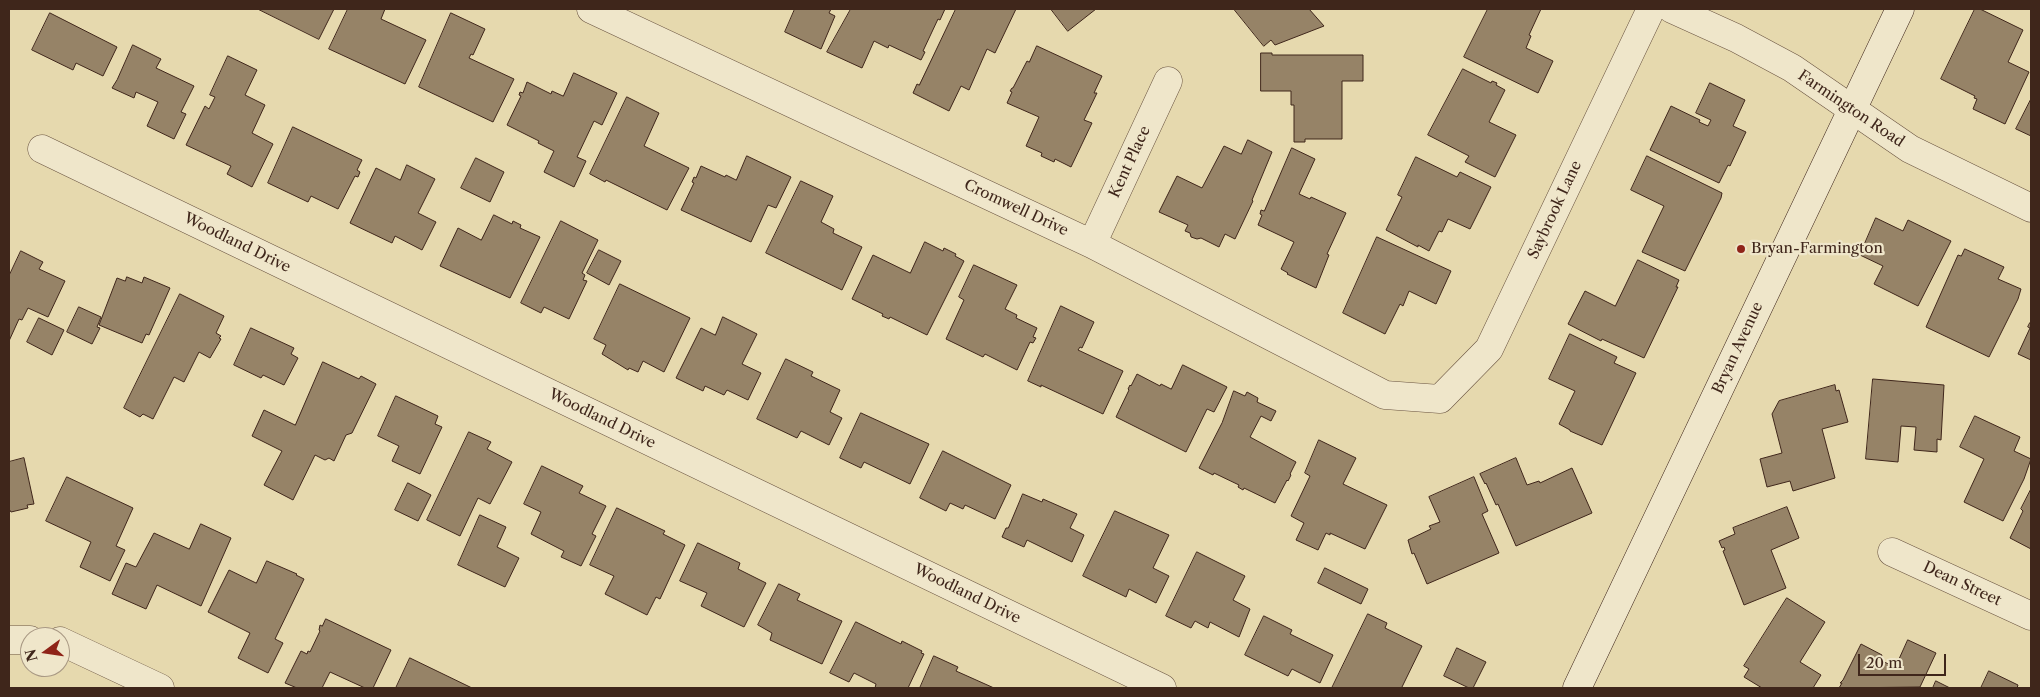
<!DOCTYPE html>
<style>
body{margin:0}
#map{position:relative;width:2040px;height:697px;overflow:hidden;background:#e6d9ae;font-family:"Libre Caslon Text",serif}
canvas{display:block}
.frame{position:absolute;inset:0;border:10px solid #3f261b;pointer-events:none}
.north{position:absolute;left:20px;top:627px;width:50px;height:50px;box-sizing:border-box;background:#efe6ca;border:1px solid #a99984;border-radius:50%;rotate:256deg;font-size:14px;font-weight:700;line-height:20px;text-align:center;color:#3f261b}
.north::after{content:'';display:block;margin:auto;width:18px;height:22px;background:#8f2418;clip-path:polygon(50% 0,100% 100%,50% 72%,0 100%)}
.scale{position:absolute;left:1858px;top:654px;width:88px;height:22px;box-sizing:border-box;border:2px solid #3f261b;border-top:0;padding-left:6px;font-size:15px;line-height:18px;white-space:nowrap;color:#3f261b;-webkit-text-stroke:4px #efe6ca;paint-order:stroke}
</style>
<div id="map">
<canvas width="2040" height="697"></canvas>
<div class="frame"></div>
<div class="north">N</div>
<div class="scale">20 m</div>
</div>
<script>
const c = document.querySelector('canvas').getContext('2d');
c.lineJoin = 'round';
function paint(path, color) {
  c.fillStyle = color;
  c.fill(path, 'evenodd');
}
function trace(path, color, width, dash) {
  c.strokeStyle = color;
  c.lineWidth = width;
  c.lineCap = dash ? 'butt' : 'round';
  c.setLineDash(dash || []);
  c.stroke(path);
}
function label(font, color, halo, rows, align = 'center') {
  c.font = font + ' "Libre Caslon Text",serif';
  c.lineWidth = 4.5;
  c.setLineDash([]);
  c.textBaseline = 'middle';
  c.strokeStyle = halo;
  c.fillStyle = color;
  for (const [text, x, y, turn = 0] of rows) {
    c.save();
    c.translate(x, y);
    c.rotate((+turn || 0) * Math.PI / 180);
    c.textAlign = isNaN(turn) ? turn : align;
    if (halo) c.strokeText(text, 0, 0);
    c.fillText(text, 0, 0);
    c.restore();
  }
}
const building = new Path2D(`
 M258 9H334L319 39Z
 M348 9H385L381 19 426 40 405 84 329 49Z
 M795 9H831L829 13 835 16 821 49 785 32Z
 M851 9H945L940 20 938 19 923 51 925 52 921 60 889 45 888 48 874 41 862 68 827 52Z
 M956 9H1016L995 53 987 49 969 90 961 86 949 111 913 93 917 84 919 85Z
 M1051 9H1096L1068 31Z
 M1234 9H1309L1324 26 1275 45 1271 40 1264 46Z
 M1488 9H1541L1529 35 1531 36 1526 48 1553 61 1538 93 1464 57Z
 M1975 9H1980L2023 30 2008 62 2029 72 2005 124 1973 109 1977 99 1974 98 1975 96 1941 79Z
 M50 13 117 47 103 76 76 63 73 70 32 50Z
 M451 13 485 29 473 55 471 54 469 58 514 79 493 122 419 87Z
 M133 45 161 59 156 68 194 86 181 112 186 114 174 139 147 126 158 102 136 92 134 98 112 88 117 80Z
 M1037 46 1102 76 1094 93H1097L1084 120 1092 123 1071 167 1055 159 1054 162 1041 156 1042 153 1026 146 1039 117 1007 103 1012 92 1010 91 1012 88H1013L1027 61 1029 62Z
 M1261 53H1272V55H1363V81H1342V139H1305V142H1294V105H1291V91H1261Z
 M228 56 257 70 245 95 265 105 252 133 273 144 252 187 227 174 231 166 186 145 205 106 209 109 215 97 210 95Z
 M1463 69 1491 83 1492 81 1497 83 1496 85 1505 90 1489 122 1516 135 1495 177 1465 162 1469 156 1428 135Z
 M574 73 617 93 602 125 594 121 577 157 586 161 574 187 544 172 554 151 538 143 539 141 507 125 521 96 519 95 520 92 523 93 527 82 551 94 552 91 563 96Z
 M1710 83 1745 100 1733 126 1746 132 1730 166 1728 165 1719 183 1650 150 1671 106 1700 120 1699 122 1708 126 1711 120 1696 113Z
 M627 97 659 113 644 146 689 168 667 210 606 180 605 182 590 174Z
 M2031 99V136L2016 129Z
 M293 127 362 160 357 170 360 172 358 177 355 176 338 209 311 196 308 202 268 183Z
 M1248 140 1272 152 1252 200 1253 201 1235 239 1225 234 1219 247 1201 238 1197 239 1191 237 1190 233 1185 231 1188 225 1159 212 1177 176 1202 188 1224 146 1241 154Z
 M1292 148 1315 159 1299 194 1310 199 1311 197 1346 213 1327 254 1329 255 1316 288 1287 274 1288 273 1281 269 1294 242 1258 225 1262 215 1260 214 1261 210 1264 211Z
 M747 156 791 177 776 208 768 205 751 242 681 210 694 183 692 182 694 177 696 178 701 166 725 177 726 175 736 180Z
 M1647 156 1722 193 1721 198 1685 271 1642 252 1664 206 1631 190Z
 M1416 157 1457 177 1460 172 1491 187 1470 229 1448 219 1442 232 1439 231 1429 251 1418 245V247L1386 230 1402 197 1398 195Z
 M476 158 504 172 490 202 461 188Z
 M407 165 435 179 418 213 436 222 422 250 395 236 392 243 350 223 376 168 400 180Z
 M801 181 833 196 821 222 834 229 833 233 862 247 842 290 766 253Z
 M494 215 512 224 513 221 521 225 520 228 540 237 510 298 440 266 458 228 481 240Z
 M1876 218 1903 231 1908 220 1951 241 1918 306 1874 284 1883 266 1860 255Z
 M561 221 598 240 582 273 585 275 583 280 587 281 569 319 544 307 541 313 521 303Z
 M1377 237 1451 271 1436 304 1409 291 1403 306 1400 304 1385 334 1343 313Z
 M925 242 943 251 944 248 956 254 955 256 964 261 927 335 890 317 889 319 882 316 883 314 852 299 873 255 910 273Z
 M1965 249 2004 267 1998 279 2021 289 2018 299 1989 357 1926 327 1958 255 1961 256Z
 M599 250 621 261 609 285 587 273Z
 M21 251 43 262 39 269 65 281 48 317 28 308 22 320 19 319 9 341V276Z
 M1638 260 1679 280 1676 287H1678L1644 358 1602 339 1601 341 1568 324 1585 291 1615 306Z
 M974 265 1017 285 1005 309 1017 315 1016 318 1037 328 1033 337 1036 338 1033 343 1030 342 1017 370 985 354 983 357 946 339 964 300 959 297Z
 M127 277 142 283 144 277 170 288 149 335 146 334 142 343 99 325 117 278 125 281Z
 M620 284 690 318 664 372 643 361 638 372 629 368 628 370 602 354 606 345 594 339Z
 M180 294 224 316 216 333 221 336 219 338 221 339 210 358 199 352 184 382 174 377 153 419 143 414 140 417 124 408Z
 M1061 306 1094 322 1082 348 1080 347 1078 350 1123 371 1103 414 1041 385V387L1028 381Z
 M79 307 101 317 97 327 100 328 92 344 67 332Z
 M723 317 757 334 742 364 761 373 748 400 727 390 724 395 705 386 703 391 676 378 701 328 715 335Z
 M39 318 64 330 52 355 27 342Z
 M2030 323 2031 324V360L2018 354 2030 328 2028 327Z
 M251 328 294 348 291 354 298 358 284 385 263 375 261 378 234 365Z
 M1570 334 1617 357 1614 363 1636 373 1602 445 1570 431V430L1559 424 1575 391 1549 379Z
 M786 359 813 372 811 376 840 390 830 412 842 418 829 445 801 431 797 438 757 419Z
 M323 362 359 379 361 376 376 384 352 433 346 435 334 461 329 458 325 460 315 455 293 500 264 485 282 451 252 436 264 410 295 425Z
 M1183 365 1227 387 1214 412 1207 409 1186 452 1116 417 1129 390 1128 389 1130 385 1131 386 1137 374 1160 386 1161 384 1171 389Z
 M1873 379 1944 385 1941 440 1937 439V452L1914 450 1916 427 1901 426 1898 462 1866 459Z
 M1835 385 1836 391 1839 390 1848 422 1822 429 1835 478 1793 491 1790 481 1767 487 1760 459 1782 453 1772 414 1779 401Z
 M1234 391 1245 396 1247 392 1258 398 1257 402 1276 411 1271 421 1261 416 1250 437 1296 462 1290 474 1291 475 1288 481 1287 480 1275 503 1244 488 1243 490 1238 487 1239 485 1214 473 1213 475 1199 468 1222 423Z
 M396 396 438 416 435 424 442 427 420 474 392 461 399 446 378 436Z
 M861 413 929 444 910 484 864 462 861 468 840 458Z
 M1975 416 2020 437 2014 451 2031 459 2024 479 2003 521 1964 502 1984 459 1960 447Z
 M469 432 491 442 487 449 512 462 490 504 478 498 460 536 427 520Z
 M1319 440 1356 458 1343 484 1387 505 1365 549 1330 533V535L1326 533 1318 550 1296 540 1304 523 1291 516 1310 476 1305 473Z
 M943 451 1011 485 995 519 965 505 963 509 950 503 946 511 920 498Z
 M24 458 34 504 27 505 28 508 11 512 9 509V462Z
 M1516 458 1527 485 1539 481 1540 483 1572 468 1592 513 1516 546 1498 504 1496 505 1486 483 1485 484 1480 474Z
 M542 466 583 486 579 493 606 506 592 534 596 536 581 566 561 557 564 551 531 534 541 512 524 504Z
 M67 477 133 508 116 546 125 550 110 581 80 567 91 542 46 521Z
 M1474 477 1488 511 1482 514 1499 553 1427 584 1414 553 1412 554 1408 540 1431 529 1429 526 1440 522 1429 497Z
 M408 483 431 495 418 521 395 510Z
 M2031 489V549L2010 538 2023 511 2021 509Z
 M1023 494 1042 502 1043 499 1077 514 1070 528 1084 535 1072 562 1027 540 1024 547 1002 537 1006 528H1008Z
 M1787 507 1799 538 1771 550 1786 588 1744 605 1723 551 1725 550 1724 547 1722 548 1719 541 1735 534 1733 528Z
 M617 508 665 531 663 534 685 545 660 599 656 597 647 615 605 594 614 576 590 565Z
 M1115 511 1169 535 1153 568 1169 576 1156 603 1129 589 1126 597 1083 576Z
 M480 515 506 527 497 547 519 558 505 587 458 565Z
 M201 524 231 538 201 606 157 585 146 609 112 594 126 563 136 567 154 533 189 549Z
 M698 543 740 563 738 569 766 583 744 627 701 606 707 593 680 581Z
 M1197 552 1245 576 1233 600 1250 609 1239 637 1210 622 1208 628 1195 621 1191 628 1166 616Z
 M267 561 297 574 296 575 304 579 275 639 283 643 268 673 238 658 250 633 208 612 229 570 256 583Z
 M1325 568 1368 589 1361 604 1318 583Z
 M779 584 800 594 797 600 842 621 822 664 770 640 772 633 758 625Z
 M1787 598 1825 622 1800 662 1821 675 1813 688H1762L1744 677 1749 669 1744 666Z
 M1368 614 1387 623 1385 628 1422 646 1402 687 1403 688H1332Z
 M1264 616 1292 630 1290 634 1333 655 1320 683 1292 669 1288 676 1245 655Z
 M326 619 391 650 373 688H365L330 672 322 688H297L285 683 301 651 307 654 308 651 310 652 320 631 319 630 320 625 322 626Z
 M856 622 901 644 902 641 922 651 921 653 924 654 908 688H875L876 684 854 673 849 682 830 673Z
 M1908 640 1936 653 1920 687 1839 688 1842 683H1840L1843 680 1861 644 1882 655 1880 660 1895 667Z
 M1457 648 1486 662 1473 688H1469L1444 676Z
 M934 656 958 667 956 671 994 688H920Z
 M410 658 472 688H396Z
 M1989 671 2018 685 2017 688H1981Z
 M1936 681 1950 688H1933Z`);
paint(building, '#968367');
trace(building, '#3f261b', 1);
const street = new Path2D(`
 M591 9 1092 244 1385 395 1440 399 1489 349 1651 9
 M1672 9 1736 38 1792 68 1910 149 2031 208
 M42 149 1162 688
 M1092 244 1168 81
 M1892 552 2031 616
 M9 640H30
 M60 641 160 688`);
const secondary = new Path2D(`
 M1577 688 1900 9`);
trace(street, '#695340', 29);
trace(secondary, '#3f261b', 29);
trace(street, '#efe6ca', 28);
trace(secondary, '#efe6ca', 28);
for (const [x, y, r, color] of [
 [1741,249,5,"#8f2418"]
]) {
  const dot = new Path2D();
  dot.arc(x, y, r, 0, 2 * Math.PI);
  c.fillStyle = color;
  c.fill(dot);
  trace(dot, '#efe6ca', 2);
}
label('15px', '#3f261b', '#efe6ca', [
 ["Farmington Road",1851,109,34],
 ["Kent Place",1130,162,-65],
 ["Cromwell Drive",1016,208,25],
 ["Saybrook Lane",1555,210,-65],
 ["Woodland Drive",237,243,26],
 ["Bryan Avenue",1738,348,-65],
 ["Woodland Drive",602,419,26],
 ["Dean Street",1962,584,25],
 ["Woodland Drive",967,594,26]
]);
label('15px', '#3f261b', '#efe6ca', [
 ["Bryan-Farmington",1751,249]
], 'left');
</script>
